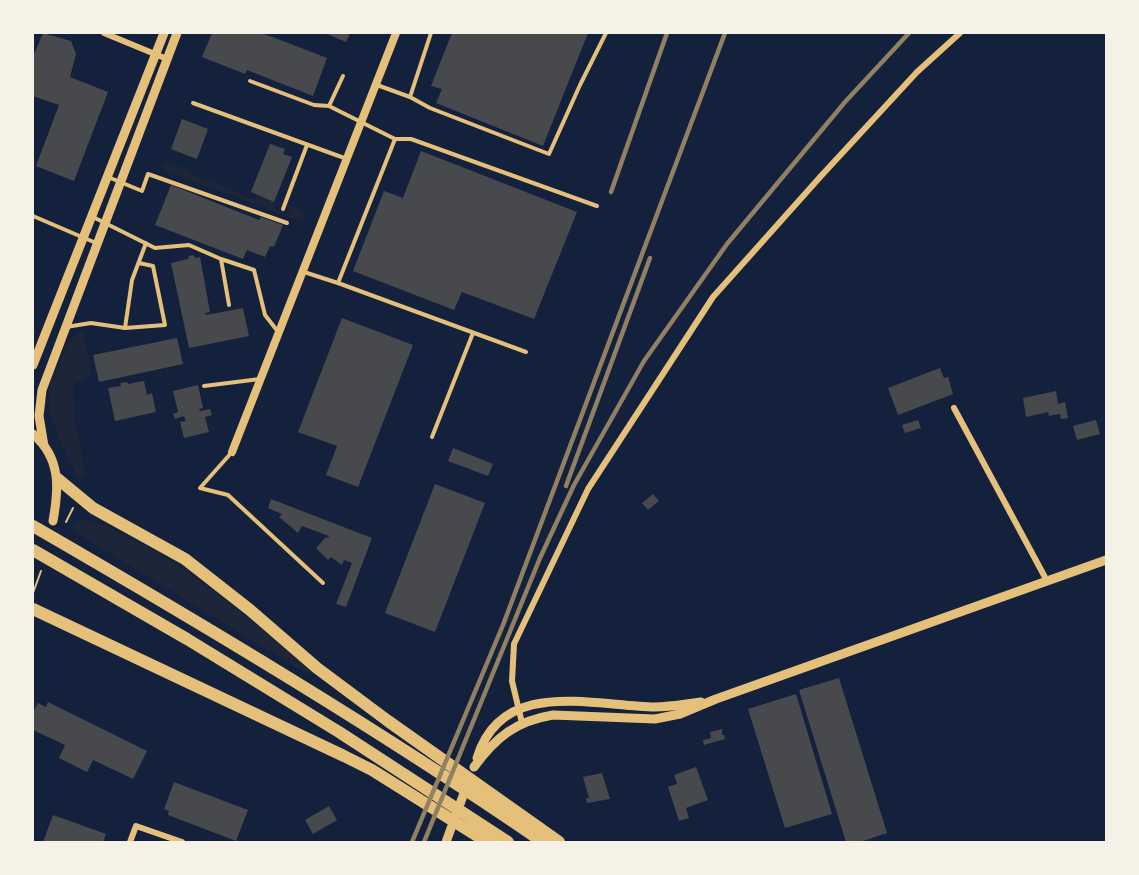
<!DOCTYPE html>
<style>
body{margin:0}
#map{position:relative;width:1139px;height:875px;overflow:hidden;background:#14213d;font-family:"Fira Sans",sans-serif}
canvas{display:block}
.frame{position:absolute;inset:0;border:34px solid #f6f1e7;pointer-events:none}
</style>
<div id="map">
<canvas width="1139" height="875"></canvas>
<div class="frame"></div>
</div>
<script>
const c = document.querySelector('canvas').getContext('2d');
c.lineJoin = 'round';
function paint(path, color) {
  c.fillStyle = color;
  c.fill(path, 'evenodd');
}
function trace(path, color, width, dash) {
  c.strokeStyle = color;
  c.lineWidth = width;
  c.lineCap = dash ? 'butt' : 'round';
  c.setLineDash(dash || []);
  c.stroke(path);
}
paint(new Path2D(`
 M165 161 190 170 189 173 254 199 256 195 276 203 275 209 288 214 291 205 304 212 303 222 163 170Z
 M82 330 92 374 73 385 75 421 86 476 80 481C68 458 47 420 49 394 49 384 55 372 59 363 66 348 68 341 82 330Z
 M83 519C102 522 117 532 134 540 200 574 255 624 312 671L309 675 73 531V524Z`), '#1d2539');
paint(new Path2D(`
 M43 33 71 41 76 54 70 77 108 92 74 181 36 166 59 105 33 96V57Z
 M212 33H262L327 58 313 96 247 70 245 74 202 57Z
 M325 33H350L346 42Z
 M452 33H588L543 146 436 103 442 89 431 86Z
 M182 119 208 129 197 159 171 149Z
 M270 144 285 149 283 154 292 157 274 202 251 192Z
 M421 151 577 212 534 319 462 292 454 310 353 271 384 191 403 198Z
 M171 185 259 220 261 217 283 225 274 247 270 246 265 257 247 250 243 259 155 225Z
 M193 255 196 258 200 257 210 312 205 313 206 315 243 308 249 336 189 348 171 263 188 259 189 256Z
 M342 318 413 345 358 487 326 475 337 446 298 432Z
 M177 338 183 364 99 382 93 355Z
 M940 368 944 378 948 377 953 394 898 415 888 388Z
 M144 381 147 395 152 393 156 412 115 421 108 388 121 386 120 383 127 382 128 384Z
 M198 385 203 408 199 409 200 411 210 409 212 415 205 417 209 432 184 438 180 422 186 421 184 416 175 419 173 414 178 412 173 391Z
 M1056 391 1058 404 1065 402 1068 418 1061 419 1060 414 1049 416 1048 412 1026 417 1023 398Z
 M918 420 921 428 905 433 902 425Z
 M1096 420 1100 434 1077 440 1073 426Z
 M453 448 493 464 488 476 448 461Z
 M435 484 485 503 435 632 385 613Z
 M653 494 659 501 648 510 642 503Z
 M271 499 372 538 346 607 336 604 352 563 344 560 342 565 331 557 328 560 316 548 326 537 328 538 329 536 302 526 298 533 279 517 282 514 268 508Z
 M839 678 887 833 860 842H846L799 690Z
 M796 694 832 814 785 828 748 709Z
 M48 702 147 751 133 779 93 760 87 772 59 758 65 745 33 730V712L38 703 46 707Z
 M722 729V735H724L725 739 704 745 703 740 711 738 710 732Z
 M696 767 708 800 686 808 689 818 679 821 668 787 677 784 674 775Z
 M602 773 610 799 587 803 586 798H589L583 777Z
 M174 782 248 810 236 841 168 815 169 811 164 809Z
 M329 806 337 820 313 834 305 820Z
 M53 815 106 834 103 842H43Z`), '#48494c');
trace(new Path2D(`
 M66 522 73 508
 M33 593 41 571`), '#e5c07b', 2);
trace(new Path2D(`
 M250 81 314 105 329 106
 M377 85 410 97 431 33
 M410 97 430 108 549 154 580 85 606 33
 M193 103 347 159
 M395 139H411L597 206
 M108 177 142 191 148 174 287 223
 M283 209 307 145
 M33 216 96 243
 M93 217 155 248 189 245 221 259 229 305
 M221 259 254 270 265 315 279 333
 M304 272 338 283 395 139 329 106 343 76
 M338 283 526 352
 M66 327 91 323 125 328 132 280 146 243
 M125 328 165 325 153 266 139 263
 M204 386 260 379
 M432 437 473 333
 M232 452 200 488 228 495 323 583`), '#e5c07b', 4);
trace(new Path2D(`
 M104 33 167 59
 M954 408 1047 581
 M522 723 512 681 514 644 588 489 713 297 821 176 917 72 960 33
 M130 842 136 826 182 842`), '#e5c07b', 6);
trace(new Path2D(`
 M232 452 396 33`), '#e5c07b', 8);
trace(new Path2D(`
 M33 365 164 33
 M33 434C61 458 59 488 53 521
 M44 446 39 416 42 390 177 33
 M477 758C502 677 593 706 655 707 670 707 685 704 701 702
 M474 767C496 737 516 721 553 715L655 719 680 714 716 699 1106 560
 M446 842 467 785`), '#e5c07b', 9);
trace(new Path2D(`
 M58 479 93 508 185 559 250 610 317 668 388 721 559 842
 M33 526C206 626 378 729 543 842
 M33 550 187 639 339 732 508 842
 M33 609 344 756 372 770 479 837 496 842`), '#e5c07b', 12);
trace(new Path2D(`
 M611 192 667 33
 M566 486 650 258
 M412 842 503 625 725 33
 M424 842 540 558 574 485 644 361 727 244 845 102 909 33`), '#918062', 4.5);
</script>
